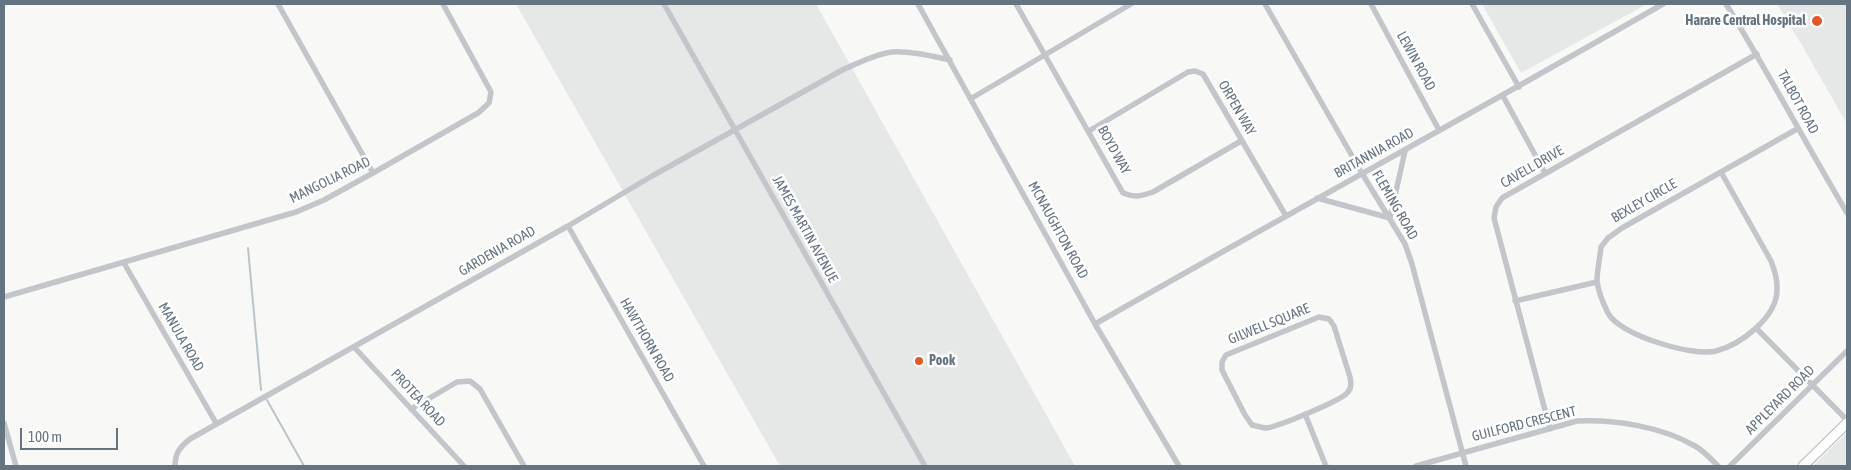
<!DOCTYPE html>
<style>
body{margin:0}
#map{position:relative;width:1851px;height:470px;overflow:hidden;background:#f8f8f6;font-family:"Asap Condensed",sans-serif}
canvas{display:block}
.frame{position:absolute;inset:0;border:5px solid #647481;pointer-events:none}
.scale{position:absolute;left:20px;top:428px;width:98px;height:22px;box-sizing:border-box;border:2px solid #647481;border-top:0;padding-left:6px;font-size:15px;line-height:18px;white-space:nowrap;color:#647481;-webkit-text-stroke:4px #fff;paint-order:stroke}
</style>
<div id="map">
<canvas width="1851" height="470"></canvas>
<div class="frame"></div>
<div class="scale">100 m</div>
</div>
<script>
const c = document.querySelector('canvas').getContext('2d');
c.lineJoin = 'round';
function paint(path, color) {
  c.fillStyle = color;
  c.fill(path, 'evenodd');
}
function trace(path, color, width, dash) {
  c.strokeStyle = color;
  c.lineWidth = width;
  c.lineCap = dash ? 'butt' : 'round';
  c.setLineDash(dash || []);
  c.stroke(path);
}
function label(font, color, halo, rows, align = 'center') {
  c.font = font + ' "Asap Condensed",sans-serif';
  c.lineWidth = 5;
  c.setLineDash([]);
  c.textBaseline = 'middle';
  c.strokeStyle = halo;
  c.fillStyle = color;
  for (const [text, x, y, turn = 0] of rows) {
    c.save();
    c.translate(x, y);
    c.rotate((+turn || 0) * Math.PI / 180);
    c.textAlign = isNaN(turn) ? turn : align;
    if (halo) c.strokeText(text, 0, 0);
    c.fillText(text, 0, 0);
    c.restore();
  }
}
paint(new Path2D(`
 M516 4H816L1075 466H780Z
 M1482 4H1647L1521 73Z
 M1777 4H1847V124L1803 47Z
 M1847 432V466H1813Z`), '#e6e7e7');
trace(new Path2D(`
 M248 248 261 390
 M267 400 304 466`), '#b9c5c9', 2);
const secondary = new Path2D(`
 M1803 466 1847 423`);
trace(secondary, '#b2b8bd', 11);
trace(new Path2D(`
 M278 4 373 173
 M664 4 925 466
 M918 4 1095 324 1179 466
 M1016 4 1123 193C1135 198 1142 196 1153 192L1241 141
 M1265 4 1363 175 1405 244 1412 264 1466 466
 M1371 4 1439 130
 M1472 4 1519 87
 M1726 4C1768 72 1806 144 1847 213
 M1503 96 1545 173
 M972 98 1131 4
 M1089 131 1188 72 1195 71 1203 74 1286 216
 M1721 172 1771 261C1775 271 1778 280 1777 291 1776 318 1740 345 1716 351 1693 357 1619 335 1608 313 1604 305 1598 290 1597 281 1597 270 1600 258 1601 247L1608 238 1622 228 1797 129
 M1317 198 1390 218 1405 151
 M568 226 704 466
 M124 263 216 423
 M4 297 296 212 324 200 373 173 478 113 489 103 491 92 443 4
 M1515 301 1597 282
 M1319 317 1329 319 1334 326 1350 377C1351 382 1352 387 1348 392 1343 400 1279 426 1267 428 1263 428 1257 426 1252 425L1245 415 1222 370V362L1226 355Z
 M1095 324C1284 216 1475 112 1663 4
 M1757 329 1847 420
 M354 347 464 466
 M411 409 457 382 470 381 480 389 524 466
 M1305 414 1326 466
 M4 423 16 466
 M1550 429 1494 218 1496 207 1502 198 1757 54
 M175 466C175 453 180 447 190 439L568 226 652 176 844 69C859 63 875 54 892 52 911 51 931 56 950 60
 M1416 466 1577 421C1615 419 1662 427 1695 446 1704 451 1711 459 1718 466
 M1730 466 1847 351`), '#c2c6ca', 5.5);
trace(secondary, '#fff', 9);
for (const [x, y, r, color] of [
 [1817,21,6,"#e3572c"],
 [919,361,5,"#e3572c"]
]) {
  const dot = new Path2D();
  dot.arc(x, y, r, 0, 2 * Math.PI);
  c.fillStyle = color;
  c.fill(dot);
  trace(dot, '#fff', 2);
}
label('bold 14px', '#647481', '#fff', [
 ["Harare Central Hospital",1806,21],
 ["Pook",929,361,"left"]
], 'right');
label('14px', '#647481', '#fff', [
 ["LEWIN ROAD",1416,61,61],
 ["TALBOT ROAD",1798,102,61],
 ["ORPEN WAY",1237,108,60],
 ["BOYD WAY",1114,150,61],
 ["BRITANNIA ROAD",1374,153,-29],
 ["CAVELL DRIVE",1532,167,-30],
 ["MANGOLIA ROAD",330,180,-26],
 ["BEXLEY CIRCLE",1644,201,-30],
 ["FLEMING ROAD",1395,205,60],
 ["JAMES MARTIN AVENUE",805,229,61],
 ["MCNAUGHTON ROAD",1058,230,61],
 ["GARDENIA ROAD",497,251,-30],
 ["GILWELL SQUARE",1269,324,-22],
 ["MANULA ROAD",181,337,60],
 ["HAWTHORN ROAD",647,340,60],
 ["PROTEA ROAD",418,398,47],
 ["APPLEYARD ROAD",1780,400,-45],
 ["GUILFORD CRESCENT",1524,424,-14]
]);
</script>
